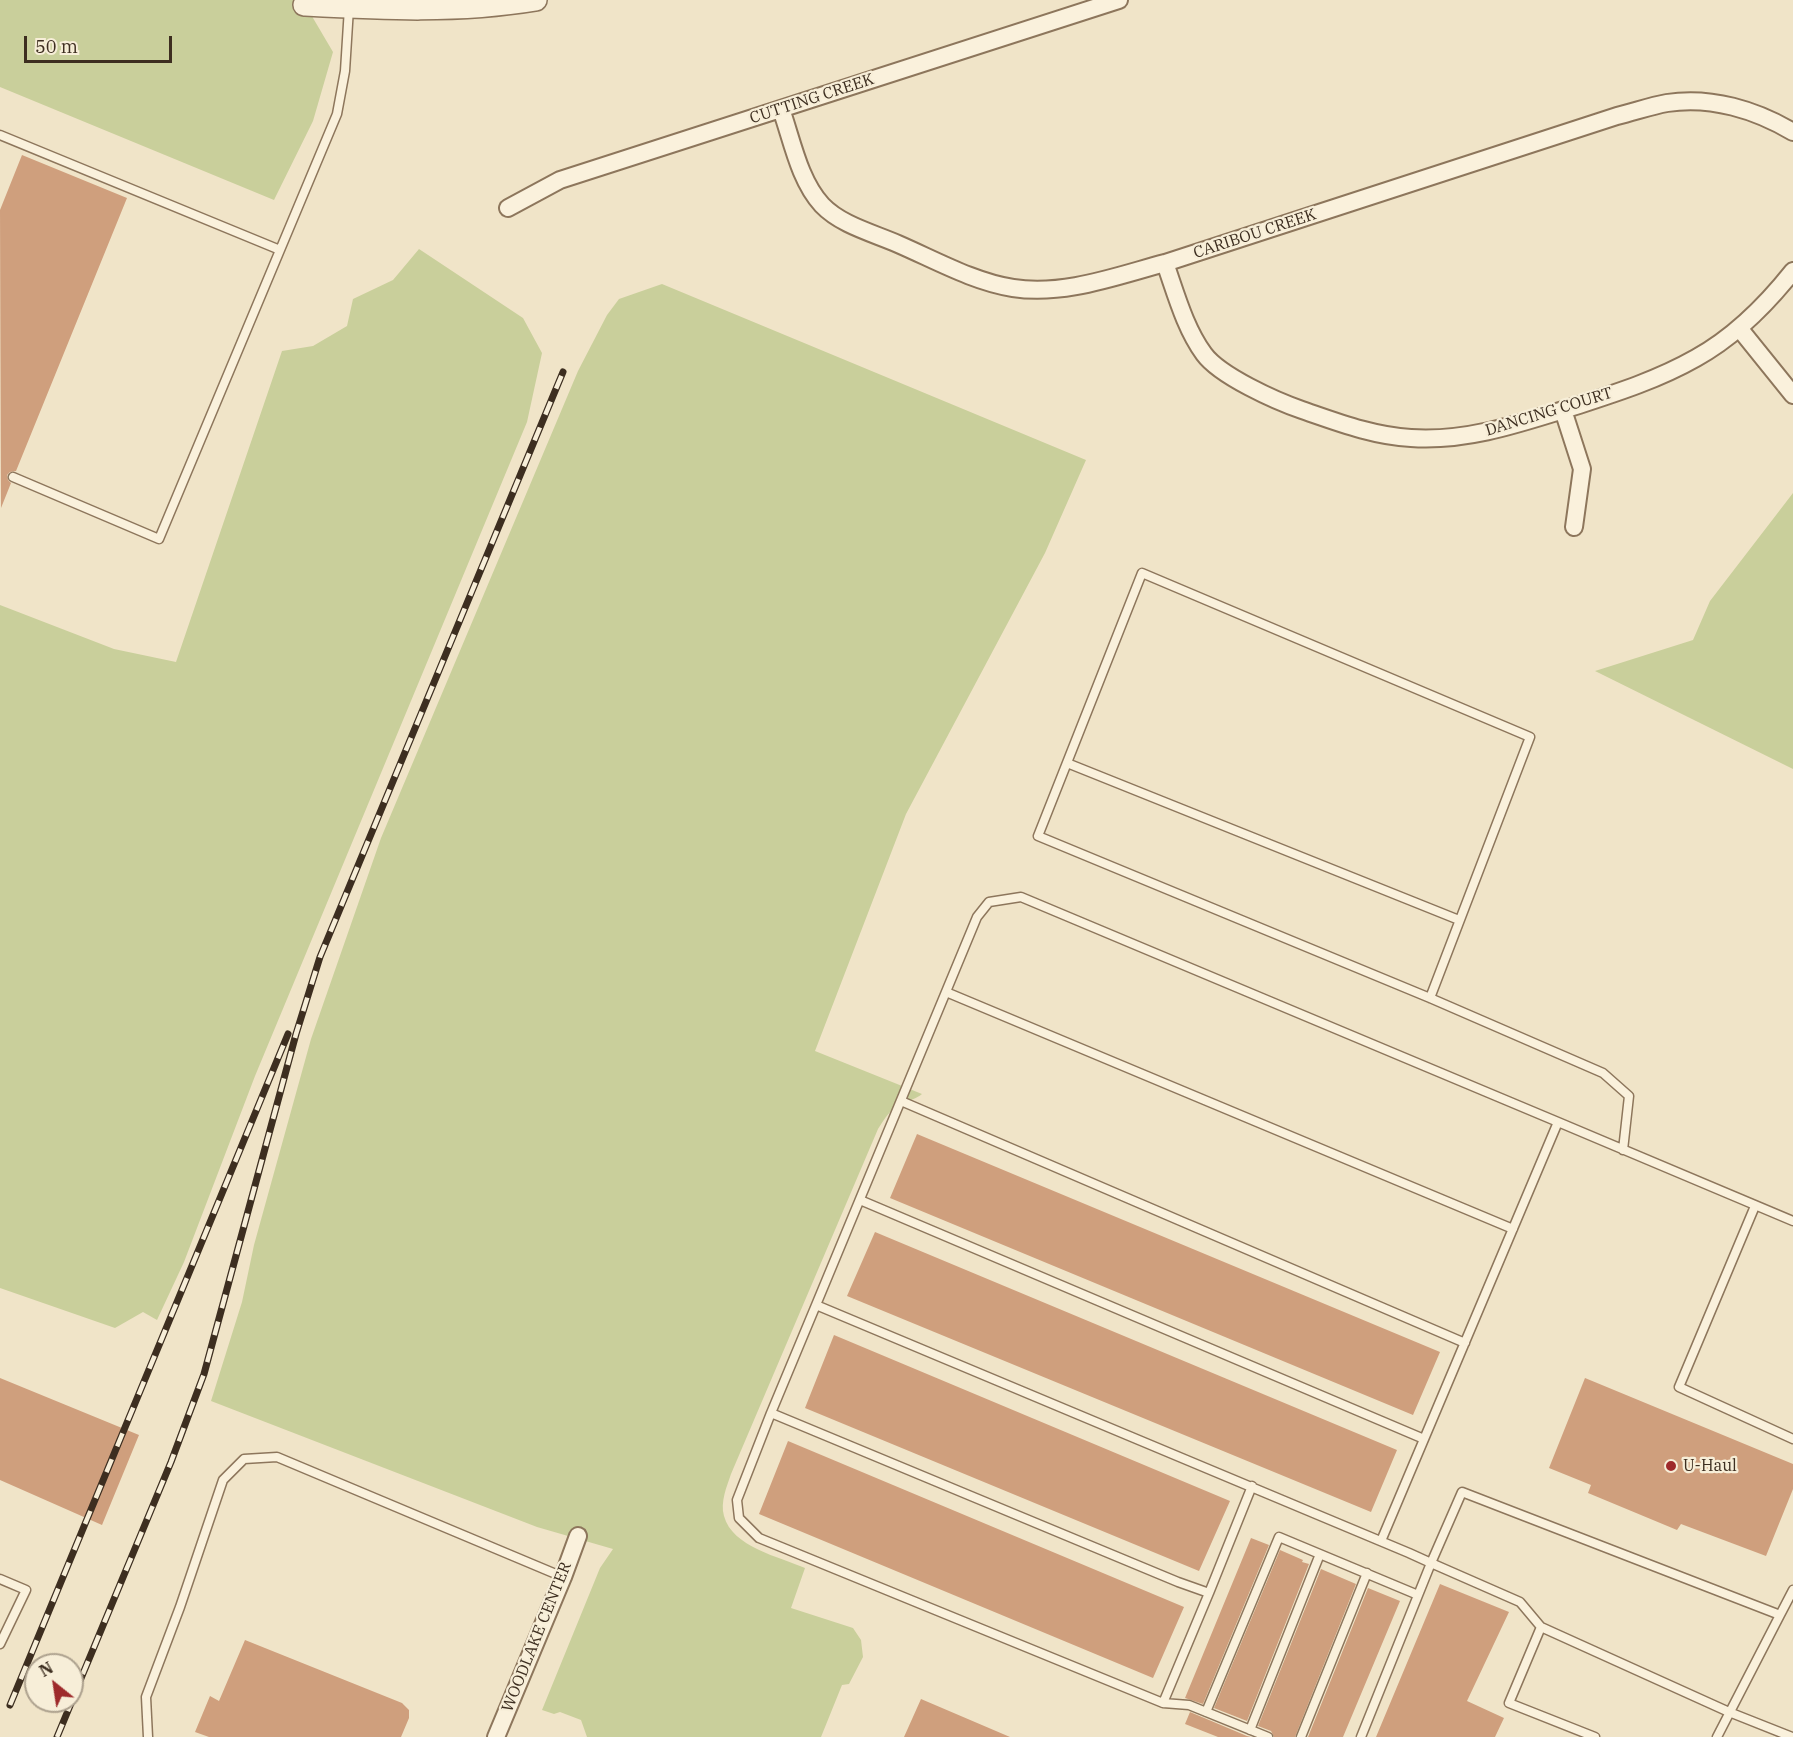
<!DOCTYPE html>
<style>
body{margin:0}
#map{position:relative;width:1793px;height:1737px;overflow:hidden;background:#f0e4c8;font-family:"IBM Plex Serif",serif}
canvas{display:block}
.north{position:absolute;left:24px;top:1653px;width:60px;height:60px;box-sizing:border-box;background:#f7eed8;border:2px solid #ada18e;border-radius:50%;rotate:330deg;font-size:16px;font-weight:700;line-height:24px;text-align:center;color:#3d2e20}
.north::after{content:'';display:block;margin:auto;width:21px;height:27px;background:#9e2a2b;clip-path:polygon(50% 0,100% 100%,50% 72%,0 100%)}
.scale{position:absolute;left:24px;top:36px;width:148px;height:27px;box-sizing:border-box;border:3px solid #3d2e20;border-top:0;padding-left:8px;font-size:18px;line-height:21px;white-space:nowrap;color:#3d2e20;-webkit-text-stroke:4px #f7eed8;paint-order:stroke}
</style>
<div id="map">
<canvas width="1793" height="1737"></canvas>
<div class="north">N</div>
<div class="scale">50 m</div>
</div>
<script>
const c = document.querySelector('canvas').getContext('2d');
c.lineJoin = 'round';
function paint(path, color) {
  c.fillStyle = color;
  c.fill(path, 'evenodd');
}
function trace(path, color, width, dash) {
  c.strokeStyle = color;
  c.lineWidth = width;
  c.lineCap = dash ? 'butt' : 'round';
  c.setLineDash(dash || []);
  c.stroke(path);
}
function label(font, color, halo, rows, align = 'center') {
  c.font = font + ' "IBM Plex Serif",serif';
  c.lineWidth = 4.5;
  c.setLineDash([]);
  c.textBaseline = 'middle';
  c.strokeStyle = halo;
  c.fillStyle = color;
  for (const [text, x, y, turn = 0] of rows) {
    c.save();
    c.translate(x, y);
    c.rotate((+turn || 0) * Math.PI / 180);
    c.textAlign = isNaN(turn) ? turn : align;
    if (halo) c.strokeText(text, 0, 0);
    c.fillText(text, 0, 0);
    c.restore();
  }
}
paint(new Path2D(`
 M0 0H307L313 18 333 52 313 121 274 200 0 87Z
 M419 249 523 318 542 353 527 422 255 1076 184 1262 157 1320 143 1312 115 1328 0 1288V605L114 649 176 662 282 351 313 346 347 326 353 299 393 280Z
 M662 284 1086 460 1045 553 906 814 815 1051 922 1094C916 1099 910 1100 903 1103 891 1108 885 1118 878 1129L731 1474C727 1486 720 1502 724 1516 732 1547 780 1557 805 1568L791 1608 853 1628 861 1640 863 1657 849 1684 842 1685 821 1737H587L581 1720 560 1712 554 1714 542 1710 600 1568 613 1549 537 1527 211 1401 242 1302 254 1245 311 1039 381 838 578 371 607 315 619 299Z
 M1793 493V769L1595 671 1693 640 1710 601Z`), '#c9cf9b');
paint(new Path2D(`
 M22 155 127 198 16 471 10 472 7 475 8 480 11 483 1 508 0 210Z
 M917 1134 1440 1352 1413 1415 890 1198Z
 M875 1232 1397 1450 1371 1512 847 1296Z
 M834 1335 1230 1501 1199 1571 805 1408Z
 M0 1378 139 1435 102 1525 0 1480Z
 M1585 1378 1793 1464V1489L1766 1556 1681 1524 1677 1530 1588 1493 1591 1485 1549 1468Z
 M788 1441 1184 1607 1153 1678 759 1514Z
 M1251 1538 1269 1545 1203 1704 1185 1698Z
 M1280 1550 1303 1560 1302 1562 1309 1564 1247 1721 1214 1708Z
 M1321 1569 1356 1584 1295 1737H1274L1271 1731 1258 1726Z
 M1440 1584 1509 1612 1467 1701 1504 1718 1495 1737H1376Z
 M1368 1588 1400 1601 1343 1737H1308Z
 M245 1640 402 1703 409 1710V1718L401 1737H209L195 1732 210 1696 219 1701Z
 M921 1699 1010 1737H904Z
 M1190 1712 1247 1736 1251 1737H1218L1185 1724Z`), '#cf9f7d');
const service = new Path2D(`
 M0 135 280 250
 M13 477 159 539 337 114 345 71 349 8
 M1067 763 1459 920
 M946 992 1513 1229
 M1430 998 1530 737 1142 573 1038 836 1430 998 1603 1073 1629 1096 1623 1150
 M901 1101 1465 1343
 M1558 1122 1793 1221
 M860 1200 1424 1439
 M1755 1206 1679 1387 1793 1439
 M816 1305 977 917 989 902 1021 897 1558 1122 1381 1541
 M771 1413 737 1500 739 1518 759 1538 1163 1703 1209 1593
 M1252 1486 1209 1593 1178 1582 771 1413 816 1305 1409 1553 1431 1563 1462 1492 1780 1615 1793 1590
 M0 1579 26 1590 0 1644
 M1541 1627 1729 1712 1792 1737
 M1163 1703 1189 1705 1268 1737
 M1206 1712 1279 1537 1418 1595
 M1250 1730 1320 1554
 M148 1737 146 1697 180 1607 223 1480 244 1459 277 1457 563 1577
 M1301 1737 1367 1573
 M1361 1737 1431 1563 1520 1602 1541 1627 1509 1703 1595 1737
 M1717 1737 1780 1615`);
const minor = new Path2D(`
 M781 109C792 140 799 180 822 205 841 225 873 233 898 244 935 260 974 282 1013 288 1064 296 1116 276 1165 263L1617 116C1634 112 1650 106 1667 103 1711 96 1756 110 1793 132
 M508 208 560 180 1119 0
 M1165 263C1176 294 1185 328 1204 354 1220 376 1276 401 1302 410 1337 422 1373 436 1411 438 1469 442 1524 422 1579 405 1619 392 1659 379 1696 358 1734 337 1766 305 1793 271
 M1739 328 1793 395
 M1563 410 1582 469 1574 527
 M496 1737 563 1577 578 1536`);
const tertiary = new Path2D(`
 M304 5C382 9 458 13 536 0`);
trace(service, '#8d765c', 11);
trace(minor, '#8d765c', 20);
trace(tertiary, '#8d765c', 24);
trace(service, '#faf1dc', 8);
trace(minor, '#faf1dc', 16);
trace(tertiary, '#faf1dc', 21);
const rail = new Path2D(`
 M72 1700 171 1462 204 1374 296 1034 320 957 563 372
 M10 1705 288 1034
 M57 1737 72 1701`);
trace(rail, '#3d2e20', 7);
trace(rail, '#f7eed8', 4.5, [14]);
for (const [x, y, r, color] of [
 [1671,1466,6,"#9e2a2b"]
]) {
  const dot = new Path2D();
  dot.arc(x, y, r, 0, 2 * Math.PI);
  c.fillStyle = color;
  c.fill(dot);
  trace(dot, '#f7eed8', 2);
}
label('16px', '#3d2e20', '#f7eed8', [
 ["CUTTING CREEK",812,99,-18],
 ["CARIBOU CREEK",1255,234,-18],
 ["DANCING COURT",1549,412,-17],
 ["WOODLAKE CENTER",537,1637,-68]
]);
label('16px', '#3d2e20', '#f7eed8', [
 ["U-Haul",1683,1466]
], 'left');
</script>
